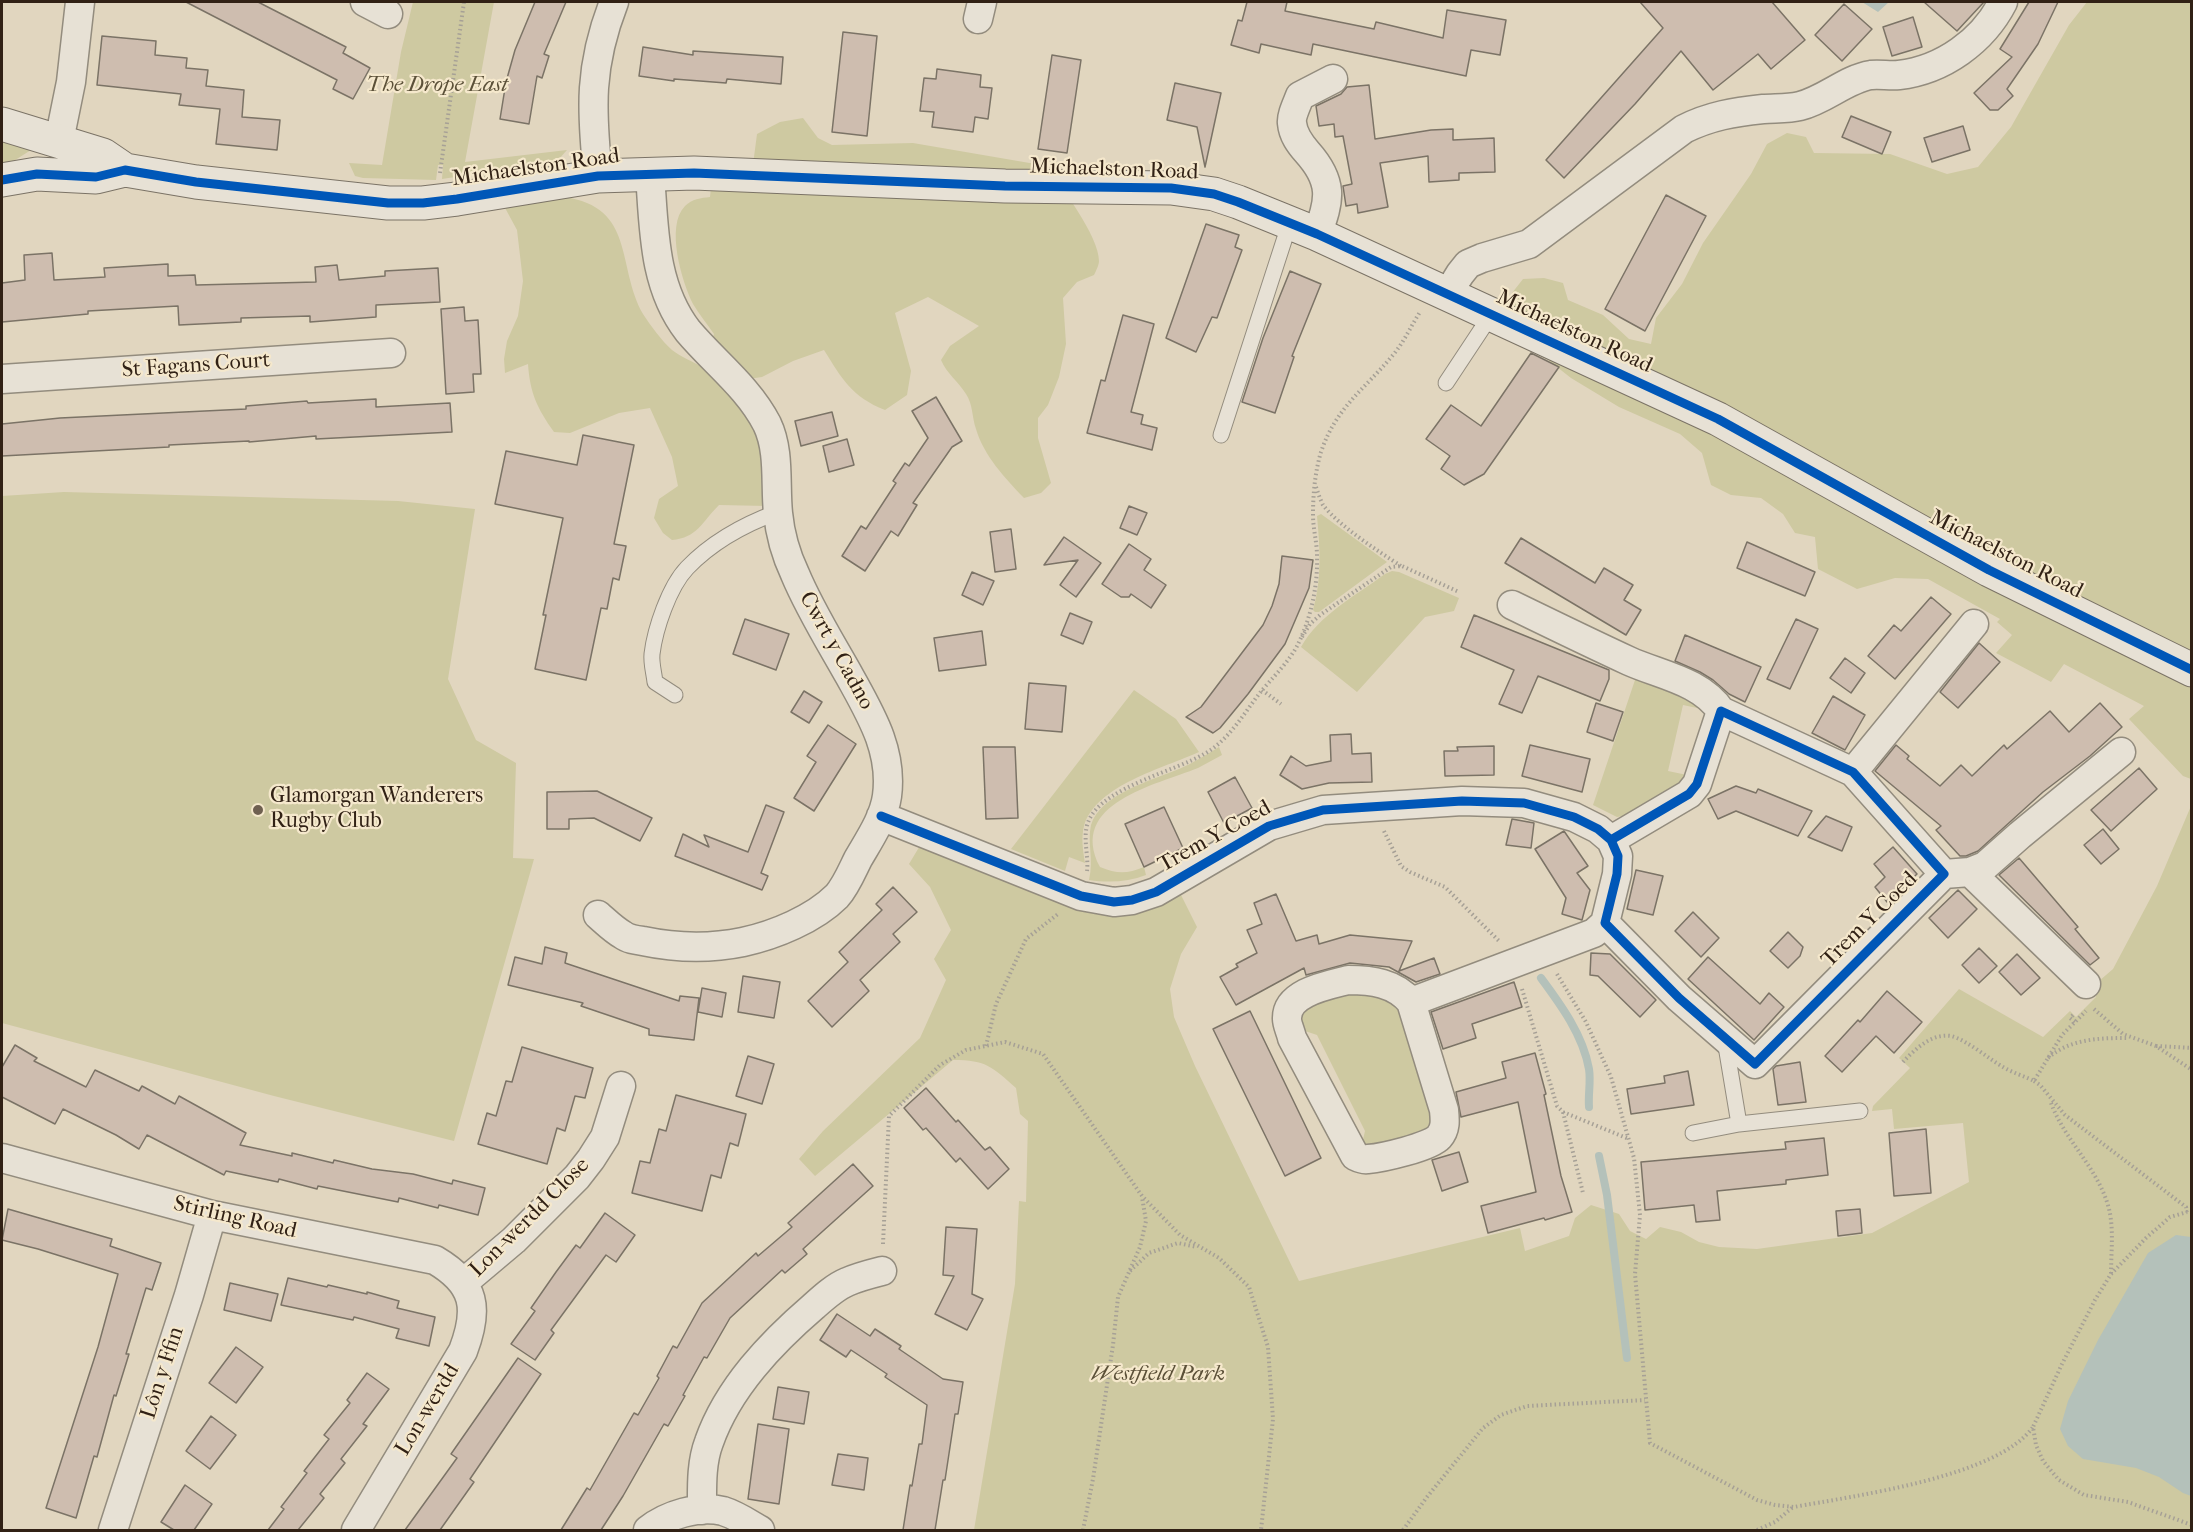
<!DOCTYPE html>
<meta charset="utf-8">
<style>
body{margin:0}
#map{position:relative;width:2193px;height:1532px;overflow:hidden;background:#e1d6bf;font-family:"IM FELL French Canon",serif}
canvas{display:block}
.frame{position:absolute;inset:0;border:3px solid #312115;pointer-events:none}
</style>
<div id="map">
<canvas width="2193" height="1532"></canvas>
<div class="frame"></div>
</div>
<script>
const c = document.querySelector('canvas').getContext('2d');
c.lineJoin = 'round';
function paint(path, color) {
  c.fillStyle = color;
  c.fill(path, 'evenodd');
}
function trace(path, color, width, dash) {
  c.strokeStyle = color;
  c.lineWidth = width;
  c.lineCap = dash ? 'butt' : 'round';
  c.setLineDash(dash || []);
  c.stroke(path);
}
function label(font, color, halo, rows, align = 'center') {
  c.font = font + ' "IM FELL French Canon",serif';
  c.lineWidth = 4.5;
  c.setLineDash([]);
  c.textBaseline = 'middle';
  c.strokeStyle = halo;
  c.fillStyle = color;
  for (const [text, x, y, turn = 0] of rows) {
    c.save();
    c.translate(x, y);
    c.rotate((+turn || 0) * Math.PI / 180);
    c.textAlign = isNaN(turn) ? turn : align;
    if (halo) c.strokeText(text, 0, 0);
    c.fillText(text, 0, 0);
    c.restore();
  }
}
paint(new Path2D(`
 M413 2H494L465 162 567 150 559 159 546 163 442 179 443 165H438L436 180 363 178 355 176 349 163 382 165 401 52Z
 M2087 2H2191V779L2183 776 2129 719 2144 706 2064 664 2051 682 1996 653 2012 635 1997 622 2000 619 1928 579 1895 578 1857 589 1818 569 1815 537 1795 533 1783 514 1761 498 1731 495 1711 485 1702 453 1680 434 1619 407 1571 378 1534 349 1508 313 1512 293 1523 279 1544 278 1563 283 1568 300 1603 315 1629 339 1651 344 1656 318 1682 284 1703 243 1751 174 1767 144 1787 133 1806 137 1814 153 1890 154 1947 174 1978 167 2011 127 2069 25Z
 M803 118 818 138 832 145 913 143 1047 166C1061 187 1099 236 1099 261 1099 265 1096 271 1094 275L1077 282 1063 298 1066 344 1059 377 1048 405 1038 418V438L1051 483 1041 493 1024 498C1005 478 984 456 976 429 972 418 973 404 966 394 958 381 947 374 941 360L950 346 979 326 928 297 895 313 911 371 907 395 885 410C852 397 842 379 824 350L793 361 762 377 748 379 759 431 768 506 719 505C702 522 697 538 672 540L663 533 654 518 659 499 678 486 672 457 650 408 619 413 570 433 554 432C537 408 530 393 528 364L505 373 504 359 507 341 518 316 523 281 517 230 504 206C519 204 550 196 564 197 636 207 616 266 643 314 650 325 662 341 672 350 681 357 694 362 704 368L714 334C707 324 699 314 693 304 682 282 665 226 685 206 692 199 701 198 710 197L711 187 751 180 757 134 780 122Z
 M2 137 31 150 12 162 2 165Z
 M64 492 398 501 475 509 448 679 476 740 516 763 513 858 534 859 454 1141 274 1096 2 1023V496Z
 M1321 514 1387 562 1319 612H1315L1313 610C1322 579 1320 548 1317 516Z
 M1392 571 1399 572 1459 598 1454 611 1425 617 1357 692 1301 647C1319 615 1355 596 1385 574Z
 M1640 677 1696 696 1702 709 1683 705 1668 771 1687 775 1685 781 1629 815 1617 817 1593 805 1635 680Z
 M1134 690 1176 719 1199 752C1164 768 1096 785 1084 826 1081 838 1083 851 1085 863L1069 857 1065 871 1011 849Z
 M1219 747 1222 755C1214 759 1206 764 1198 768 1156 785 1067 803 1100 867 1117 874 1127 874 1144 867L1146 875C1128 882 1109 883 1089 880 1094 859 1087 843 1091 825 1100 794 1153 780 1179 769 1193 763 1206 755 1219 747Z
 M2191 806V1530H974L1015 1284 1019 1201 1026 1202 1028 1121 1020 1114 1016 1088C992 1067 987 1060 953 1060L815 1176 799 1159 823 1131 920 1038 946 980 934 959 951 930 930 887 909 864 921 844 1159 906 1181 895 1197 927 1181 954 1170 989 1174 1017 1195 1066 1299 1281 1520 1228 1525 1251 1569 1236 1575 1218 1591 1205 1619 1214 1630 1231 1646 1239 1660 1227 1681 1232 1699 1242 1719 1247 1757 1249 1872 1233 1969 1182 1963 1123 1894 1129 1892 1109 1872 1111 1873 1106 1910 1068 1899 1058 1959 989 2043 1037 2070 1011 2076 1017 2096 997 2092 987 2113 969 2157 886Z
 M1344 990 1380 993 1401 1009 1435 1116 1429 1131 1376 1147 1362 1144 1365 1131 1317 1035 1302 1030 1300 1020 1302 1011Z`), '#cec9a1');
paint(new Path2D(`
 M1862 2H1889L1878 12Z
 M2176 1235 2191 1237V1496L2183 1493 2159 1477 2136 1468 2083 1459 2068 1446 2060 1429 2068 1401 2098 1340 2148 1253Z`), '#b4c1ba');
trace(new Path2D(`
 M1541 978C1561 1005 1583 1035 1589 1069 1591 1082 1588 1094 1589 1107
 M1599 1156 1607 1195 1627 1358`), '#b4c1ba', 8);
const building = new Path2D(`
 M186 2H258L346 47 343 53 370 68 353 99 333 89 337 80Z
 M535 2H566L544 54 549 56 542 78 537 76 529 124 500 119 506 82 515 50Z
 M1247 2H1287L1285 11 1374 29 1376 22 1443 38 1447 10 1506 20 1500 55 1471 50 1466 76 1313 44 1311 55 1261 44 1259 53 1231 45 1238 20 1242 21Z
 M1640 2H1772L1805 40 1771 69 1758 54 1713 90 1681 51 1635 104 1564 178 1546 160 1663 28Z
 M1924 2H1984L1957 31Z
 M2029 2H2058L2038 44 2007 89 2013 96 1998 110H1990L1974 93 2012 57 2000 49Z
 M1844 4 1872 29 1842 61 1815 35Z
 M1913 17 1922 47 1892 56 1883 27Z
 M843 32 877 36 867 136 832 132Z
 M102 36 156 41 155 55 187 58 186 68 208 70 206 86 244 90 242 117 280 120 277 150 216 144 220 109 179 105 181 94 97 85Z
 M643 47 693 55V51L783 57 781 84 727 79 726 83 674 79V81L639 76Z
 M1052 55 1081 60 1067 153 1038 149Z
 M937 69 981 75 980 87 992 88 988 119 975 117 973 132 932 127 934 112 920 111 924 78 936 79Z
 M1175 83 1221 93 1205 167 1197 127 1167 120Z
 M1369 85 1375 139 1431 130 1453 129V140L1494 138 1495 172 1459 173V180L1429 182 1428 156 1380 163 1388 207 1358 213 1357 204 1346 206 1343 186 1352 184 1343 136 1335 137 1334 124 1319 126 1316 106 1341 94 1347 87Z
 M1851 116 1891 132 1882 154 1842 137Z
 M1963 126 1970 150 1932 162 1924 138Z
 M1666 195 1706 216 1645 331 1605 309Z
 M1206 224 1239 235 1235 247 1242 250 1217 318 1212 317 1196 352 1166 338Z
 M52 253 54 280 105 277 104 268 168 264V276L195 275 196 285 316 282 315 267 337 265 339 280 385 276V271L438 268 440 302 376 305V317L310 322V316L241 318V322L179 325 178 306 88 311V314L2 322V283L25 280 24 255Z
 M1290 271 1321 284 1292 356 1294 357 1275 413 1242 402 1263 338Z
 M464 307 465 321 478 320 481 374H473L474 392 446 394 441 309Z
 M1123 315 1154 324 1131 412 1143 415 1141 424 1157 428 1152 450 1087 433 1101 380 1105 381Z
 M1531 353 1559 367 1484 474 1464 485 1441 469 1450 456 1426 439 1451 405 1481 426Z
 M936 397 962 441 952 447 913 503 917 505 898 536 891 531 865 571 842 556 861 526 866 529 896 483 893 481 905 463 909 466 928 438 912 411Z
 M376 399V407L450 403 452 432 316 439V436L249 442V441L169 445V447L2 456V424L60 418 246 409V406L307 401 308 403Z
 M832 412 838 436 801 446 795 421Z
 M583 435 634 445 614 544 626 546 619 580 613 578 607 609 601 608 586 680 535 669 546 615H543L563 518 495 504 506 451 577 465Z
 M847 439 854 465 829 472 823 446Z
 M1129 506 1147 513 1137 535 1120 528Z
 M1011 529 1016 569 995 572 990 532Z
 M1064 537 1101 563 1076 597 1060 585 1078 560 1044 565Z
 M1521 538 1595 583 1604 568 1633 585 1624 600 1641 610 1626 635 1505 563Z
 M1747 542 1815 572 1805 596 1737 568Z
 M1129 544 1151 559 1144 570 1166 585 1151 608 1131 594 1129 597H1121L1102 584Z
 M1282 556 1313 560 1309 588 1285 644 1248 694 1220 728 1213 733 1186 717 1201 707 1263 625 1272 606 1279 584Z
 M972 572 994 581 983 605 962 595Z
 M1931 597 1951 614 1895 679 1868 656 1894 625 1901 631Z
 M1070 613 1092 622 1083 644 1061 635Z
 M1474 615 1609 670V679L1600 701 1538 676 1522 713 1499 704 1514 670 1461 647Z
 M745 619 789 634 776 670 733 654Z
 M1796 619 1818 629 1790 689 1767 679Z
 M982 631 986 665 939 671 934 638Z
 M1685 635 1761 667 1745 702 1729 694 1713 680 1700 672 1675 661Z
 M1979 643 2000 662 1958 708 1940 692Z
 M1845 658 1865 673 1851 693 1830 678Z
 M1029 683 1066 686 1062 732 1025 729Z
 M804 691 822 702 809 723 791 712Z
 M1833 696 1865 715 1845 750 1812 733Z
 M1596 703 1623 712 1613 741 1587 732Z
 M2100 703 2122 727 2090 756 2043 792 1978 851 1966 856H1960L1936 830 1941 826 1875 771 1896 745 1909 756 1907 759 1940 786 1961 765 1972 776 2004 745 2007 749 2050 711 2069 732Z
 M828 725 856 744 814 811 794 798 816 762 807 756Z
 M1351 734 1352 754 1371 753 1372 782 1329 783 1302 789 1280 775 1291 756 1306 766 1331 761 1330 735Z
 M1530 745 1590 759 1582 792 1522 776Z
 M1494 746V775L1445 776 1444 751H1458L1457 747Z
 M983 747H1015L1018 818 986 819Z
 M2139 768 2157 789 2111 831 2091 810Z
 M1235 777 1252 808 1224 823 1208 792Z
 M1736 786 1756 793 1758 789 1812 811 1798 836 1736 811 1718 819 1708 799Z
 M597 791 652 818 640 841 594 818 569 819V829H547V792Z
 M766 805 784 812 761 873 768 876 762 890 675 856 683 834 709 847 704 835 748 852Z
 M1164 807 1183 848 1144 867 1125 824Z
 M1826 816 1852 827 1842 851 1808 837Z
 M1512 819 1534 823 1531 848 1506 845Z
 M2103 829 2119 849 2101 864 2084 845Z
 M1564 831 1588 866 1577 873 1590 890 1582 920 1562 914 1566 898 1535 849Z
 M1893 847 1917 874 1887 902 1875 887 1885 877 1874 864Z
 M2019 858 2078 927 2075 929 2099 958 2090 965 1999 875Z
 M1636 870 1663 876 1653 915 1627 909Z
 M893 887 917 912 893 934 900 942 860 980 869 991 832 1027 808 1001 848 962 839 952 882 910 876 904Z
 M1958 890 1977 909 1948 938 1929 918Z
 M1276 894 1296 941 1317 935 1319 944 1350 935 1412 941 1399 971 1434 958 1440 974 1416 982 1389 967 1350 963 1306 975 1304 968 1236 1005 1220 977 1238 967 1236 964 1257 953 1247 930 1262 924 1254 903Z
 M1693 912 1719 938 1701 957 1675 931Z
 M1788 932 1803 947 1800 956 1788 968 1770 951Z
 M545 947 567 953 565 963 679 1001 680 996 699 998 694 1040 649 1035V1029L581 1006 583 1003 508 985 515 957 542 964Z
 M1979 948 1997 966 1979 983 1962 965Z
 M1591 953 1610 954 1656 1000 1640 1017 1598 976 1590 975Z
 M2017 954 2040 978 2021 995 1999 972Z
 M1708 957 1760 1004 1769 993 1784 1007 1754 1040 1688 979Z
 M743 976 780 982 774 1018 738 1012Z
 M1514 982 1522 1007 1472 1024 1476 1038 1443 1049 1431 1012Z
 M702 988 726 993 722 1017 698 1012Z
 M1887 991 1922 1022 1894 1053 1876 1036 1842 1072 1825 1056 1858 1020 1860 1022Z
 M1250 1011 1321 1158 1285 1176 1213 1029Z
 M15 1045 37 1058 34 1061 86 1087 95 1070 139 1091 142 1086 175 1104 179 1096 246 1133 240 1145 292 1156V1153L333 1163 334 1160 372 1169 413 1174 452 1184 453 1180 485 1188 478 1215 439 1205 438 1208 399 1198 398 1202 318 1186 317 1189 279 1179 278 1182 226 1171 224 1175 147 1135 139 1149 116 1135 63 1109 55 1124 2 1097V1067Z
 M522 1047 593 1068 585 1098 575 1096 565 1131 557 1128 547 1164 478 1144 487 1113 496 1116 506 1081 512 1082Z
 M1535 1053 1546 1094 1544 1095 1561 1176 1572 1212 1545 1220 1544 1218 1488 1233 1481 1206 1536 1192 1518 1102 1461 1117 1456 1092 1506 1078 1502 1062Z
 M748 1056 774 1064 762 1104 736 1096Z
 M1800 1062 1806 1102 1778 1105 1773 1069 1776 1066Z
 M1688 1071 1694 1105 1631 1114 1627 1089 1665 1083 1664 1076Z
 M926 1088 956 1122 958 1120 985 1150 990 1147 1009 1169 988 1189 960 1158 956 1162 926 1128 923 1130 904 1108Z
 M676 1095 746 1114 738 1146 730 1143 721 1178 711 1175 702 1211 632 1193 640 1161 650 1163 659 1129 666 1131Z
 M1926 1129 1931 1193 1894 1196 1889 1133Z
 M1824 1138 1828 1175 1786 1180V1184L1717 1191 1720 1220 1696 1222 1694 1205 1645 1210 1641 1162 1786 1149 1785 1142Z
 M1459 1152 1468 1182 1442 1191 1432 1160Z
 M853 1164 873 1186 803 1249 807 1254 785 1273 782 1270 730 1318 707 1358 704 1357 683 1395 685 1396 668 1426 664 1424 623 1496 601 1530H561L587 1488 590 1490 634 1413 638 1415 659 1378 657 1376 673 1346 677 1348 702 1303 756 1253 758 1256 792 1227 788 1223Z
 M8 1209 112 1239 110 1246 161 1263 152 1290 146 1288 126 1354H129L116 1396 114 1395 97 1457 94 1456 76 1518 46 1508 98 1347 118 1274 38 1249 2 1240Z
 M1860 1209 1862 1233 1838 1236 1836 1211Z
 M605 1213 635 1235 616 1262 606 1255 551 1330 554 1333 535 1360 511 1344 535 1311 531 1308 556 1272 576 1245 580 1248Z
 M946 1227 977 1229 972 1294 983 1299 967 1330 935 1314 954 1276 943 1275Z
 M288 1278 327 1287 328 1285 367 1294V1292L399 1301 397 1308 435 1317 429 1346 396 1338 399 1329 354 1317 353 1320 281 1305Z
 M230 1283 278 1294 271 1321 224 1310Z
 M837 1314 870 1336 875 1329 901 1346 899 1349 943 1379 963 1382 958 1414H955L945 1480H943L935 1530H903L910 1485 912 1486 919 1444H922L927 1405 885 1377 887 1374 851 1350 846 1357 820 1340Z
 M236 1347 263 1367 236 1403 209 1383Z
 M518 1358 541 1374 470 1479 474 1482 440 1530H405L457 1458 451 1454Z
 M367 1373 389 1389 363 1424 367 1426 341 1459 345 1463 320 1494 324 1498 298 1530H268L284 1509 281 1507 307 1473 304 1471 329 1439 324 1435 350 1403 347 1400Z
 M778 1387 809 1392 804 1424 773 1419Z
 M211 1416 236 1435 210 1469 186 1451Z
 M758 1424 789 1429 779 1504 748 1499Z
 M838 1454 868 1458 864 1490 832 1485Z
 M185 1485 212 1504 194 1530H174L161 1522Z`);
paint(building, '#cebdaf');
trace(building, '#7b7366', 1.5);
const lane = new Path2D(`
 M1446 383 1491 315
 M1221 435 1290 222
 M675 695 655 682C654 673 651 663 652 654 655 629 669 587 687 568 711 543 745 524 778 512
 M1725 1040 1739 1124
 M1693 1133 1739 1124 1860 1111`);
const street = new Path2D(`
 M365 2 388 14
 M978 19 982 2
 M59 141 71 82 80 2
 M598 176C591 109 589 66 614 2
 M1317 234C1331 200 1333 181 1307 152 1300 144 1293 135 1292 123 1291 116 1297 104 1300 96L1333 79
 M1447 295 1460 274 1468 264 1482 258 1529 244 1684 129C1710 116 1734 112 1763 109 1775 108 1788 109 1800 106 1825 100 1846 79 1871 75 1880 74 1890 76 1899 75 1943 70 1983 41 2003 2
 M2 379 391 353
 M1512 605C1551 624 1590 643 1629 661 1660 675 1701 681 1721 711
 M1853 772 1974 624
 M881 816 1081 896 1114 902 1132 900 1156 892 1269 826 1323 810 1462 801 1524 803 1574 817 1598 829 1611 840 1689 794 1697 784 1721 711 1853 772 1944 874 1755 1064 1679 998 1605 923 1617 874 1618 856 1611 840
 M1970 872 2086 984
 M1944 874 1970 872 1985 866 2020 835 2121 752
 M598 915C606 922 614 930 623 935 628 939 636 940 643 941 676 948 709 949 743 942 775 935 814 919 837 896 846 886 852 871 858 859 869 840 884 818 887 796 893 751 871 715 850 677 831 643 810 610 795 574 786 555 780 534 778 513 775 484 780 451 767 424 748 387 714 362 688 331 653 286 654 228 650 174
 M1348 980C1372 980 1395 983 1411 1002L1444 1110C1445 1120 1446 1129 1439 1137 1430 1147 1382 1158 1368 1159 1363 1160 1359 1158 1355 1156L1292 1038C1291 1032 1287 1025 1287 1019 1286 992 1329 985 1348 980Z
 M1411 1002 1594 933 1605 923
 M2 1158 212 1215 435 1260C476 1284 479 1309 463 1351L356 1530
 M463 1283 514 1240 577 1177 591 1159 605 1137 621 1086
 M702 1510C702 1487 701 1463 709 1442 728 1388 771 1343 814 1306 824 1297 835 1287 847 1282 858 1277 870 1274 882 1271
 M113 1530 189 1295 212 1215
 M648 1530C667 1515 699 1505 723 1511 736 1515 748 1523 760 1530`);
const secondary = new Path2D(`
 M2 124 103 155 125 170
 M2 180 37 174 96 177 125 170 196 182 388 203H423L457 199 598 176 694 173 1005 186 1171 188 1214 194 1238 202 1317 234 1718 419 1989 570 2192 670`);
trace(lane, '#938c7e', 17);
trace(street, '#938c7e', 31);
trace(secondary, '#7b7366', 35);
trace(new Path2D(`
 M440 173 464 2
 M1316 487C1318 493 1320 499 1323 505 1339 526 1378 551 1401 566
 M1302 637 1310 624 1320 615 1391 567 1402 566 1459 592
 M1262 690 1281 704
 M1384 831 1401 866 1410 872 1445 887 1499 941
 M1087 871C1089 854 1081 834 1090 818 1106 787 1175 771 1204 754 1228 741 1243 715 1259 694 1271 679 1290 661 1298 644 1311 618 1318 585 1317 556 1317 542 1313 529 1313 515 1313 494 1315 472 1321 452 1336 407 1365 389 1393 355 1404 342 1411 326 1420 312
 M1557 974 1586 1022 1611 1077 1634 1158 1640 1215 1635 1274 1650 1443 1757 1500 1775 1505 1794 1507C1853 1496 1998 1477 2033 1427
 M1522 989 1557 1106 1563 1112 1629 1139
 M2094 1009 2123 1034 2156 1046 2192 1070
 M2073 1015 2070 1018 2075 1022
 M986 1046 996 1004 1026 939 1058 914
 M2156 1046 2192 1048
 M2048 1058C2071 1038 2101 1038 2129 1038
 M1903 1062C1915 1049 1932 1033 1951 1036 1967 1040 1989 1059 2003 1067 2013 1073 2024 1076 2034 1081L2062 1035 2086 1011
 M2034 1081 2040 1085 2065 1115 2186 1207 2187 1212
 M2051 1103C2065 1141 2099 1169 2109 1209 2114 1229 2111 1253 2111 1274
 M1563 1112 1583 1193
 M2192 1213 2187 1212 2170 1217 2146 1238 2111 1274 2095 1300 2062 1364 2033 1427 2036 1445 2043 1461 2059 1480 2084 1495 2128 1502 2192 1525
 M883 1244 889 1116 940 1065 966 1050 1005 1042 1043 1054 1142 1196 1180 1235 1219 1258 1249 1287 1268 1347 1273 1419 1261 1530
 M1130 1271 1149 1253 1178 1243 1197 1247
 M1083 1530 1093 1479 1113 1345 1118 1297 1140 1247 1146 1221 1142 1197
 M1403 1530 1427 1497 1483 1428 1501 1415 1527 1406 1645 1400
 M1757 1530 1775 1522 1793 1507`), '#a6a096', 4, [1.5, 3]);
trace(lane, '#e7e1d5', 15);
trace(street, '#e7e1d5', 28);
trace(secondary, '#e7e1d5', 33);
trace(new Path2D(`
 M2 180 37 174 96 177 125 170 196 182 388 203H423L457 199 598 176 694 173 1005 186 1171 188 1214 194 1238 202 1317 234 1718 419 1989 570 2192 670
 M881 816 1081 896 1114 902 1132 900 1156 892 1269 826 1323 810 1462 801 1524 803 1574 817 1598 829 1611 840 1689 794 1697 784 1721 711 1853 772 1944 874 1755 1064 1679 998 1605 923 1617 874 1618 856 1611 840`), '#0057b8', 9);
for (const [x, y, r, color] of [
 [258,810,6,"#6f6050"]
]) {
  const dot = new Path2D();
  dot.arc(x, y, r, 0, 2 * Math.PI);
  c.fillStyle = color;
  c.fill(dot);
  trace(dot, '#f5e8cc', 2);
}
label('italic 22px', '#5b5038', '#f5e8cc', [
 ["The Drope East",437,86],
 ["Westfield Park",1158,1375]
]);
label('22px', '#312115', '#f5e8cc', [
 ["Michaelston Road",536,168,-8],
 ["Michaelston Road",1114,170,2],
 ["Michaelston Road",1574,332,25],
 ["St Fagans Court",196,366,-4],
 ["Michaelston Road",2006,555,27],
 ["Cwrt y Cadno",836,651,61],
 ["Trem Y Coed",1215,837,-29],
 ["Trem Y Coed",1870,920,-45],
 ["Stirling Road",235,1218,13],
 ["Lon-werdd Close",530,1218,-45],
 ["Lôn y Ffin",163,1373,-72],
 ["Lon-werdd",428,1410,-59]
]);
label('22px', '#312115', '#f5e8cc', [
 ["Glamorgan Wanderers",270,797],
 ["Rugby Club",270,822]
], 'left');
</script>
